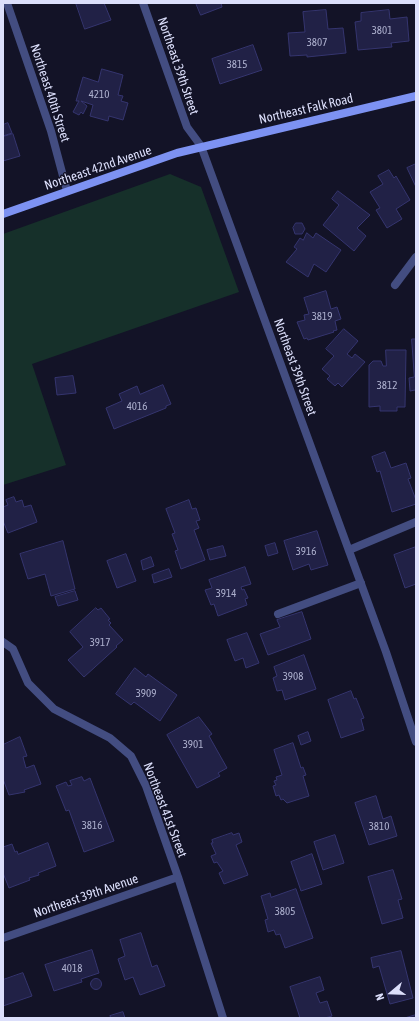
<!DOCTYPE html>
<style>
body{margin:0}
#map{position:relative;width:419px;height:1021px;overflow:hidden;background:#131327;font-family:"Asap Condensed",sans-serif}
canvas{display:block}
.frame{position:absolute;inset:0;border:4px solid #dcdffb;pointer-events:none}
.north{position:absolute;left:371px;top:973px;width:40px;height:40px;-webkit-text-stroke:3px #131327;paint-order:stroke;rotate:251deg;font-size:11px;font-weight:700;line-height:16px;text-align:center;color:#dcdffb}
.north::after{content:'';display:block;margin:auto;width:14px;height:18px;background:#dcdffb;clip-path:polygon(50% 0,100% 100%,50% 72%,0 100%)}
</style>
<div id="map">
<canvas width="419" height="1021"></canvas>
<div class="frame"></div>
<div class="north">N</div>
</div>
<script>
const c = document.querySelector('canvas').getContext('2d');
c.lineJoin = 'round';
function paint(path, color) {
  c.fillStyle = color;
  c.fill(path, 'evenodd');
}
function trace(path, color, width, dash) {
  c.strokeStyle = color;
  c.lineWidth = width;
  c.lineCap = dash ? 'butt' : 'round';
  c.setLineDash(dash || []);
  c.stroke(path);
}
function label(font, color, halo, rows, align = 'center') {
  c.font = font + ' "Asap Condensed",sans-serif';
  c.lineWidth = 3;
  c.setLineDash([]);
  c.textBaseline = 'middle';
  c.strokeStyle = halo;
  c.fillStyle = color;
  for (const [text, x, y, turn = 0] of rows) {
    c.save();
    c.translate(x, y);
    c.rotate((+turn || 0) * Math.PI / 180);
    c.textAlign = isNaN(turn) ? turn : align;
    if (halo) c.strokeText(text, 0, 0);
    c.fillText(text, 0, 0);
    c.restore();
  }
}
paint(new Path2D(`
 M170 174 201 187 239 292 32 364 66 465 3 485V234Z`), '#16302a');
const building = new Path2D(`
 M76 3H104L111 20 85 29Z
 M196 3H221L222 7 201 15Z
 M326 10 328 29 343 28 346 53 307 57V55L290 56 288 33 305 32 303 12Z
 M389 10 390 19 407 17 409 41 391 43 392 47 358 50 355 22 361 21V13Z
 M253 45 262 70 220 84 212 59Z
 M102 69 123 75 118 95 123 96 121 101 128 103 123 120 109 116 108 121 90 116 93 105 81 101 87 106 83 114 81 112 79 115 73 112 79 101H76L83 77 98 82Z
 M8 123 12 133 3 136V125Z
 M13 134 20 156 3 161V137Z
 M416 164V187L407 168Z
 M389 170 394 178 396 176 410 200 396 209 402 219 387 228 376 210 380 208 370 192 383 184 378 176Z
 M338 191 370 215 357 228 366 236 354 251 323 225 339 205 332 199Z
 M296 223H302L305 229 302 234H295L293 228Z
 M307 233 313 238 316 233 341 250 326 272 314 264 308 277 286 262 297 249 294 247 300 238 303 240Z
 M326 291 331 309 337 307 341 319 335 321 337 330 333 331 334 332 308 340 307 338 304 339 297 322 305 320 304 315 309 314 304 298Z
 M344 329 358 341 347 354 352 358 355 354 365 362 342 387 338 383 335 386 327 379 330 376 322 369 334 356 326 349Z
 M412 339H416V392L415 390 410 391 409 378 414 377Z
 M386 350H406L405 407H397V411H380V406L369 407V365L373 361H381L383 366H386Z
 M73 376 76 393 57 395 55 378Z
 M163 385 171 404 166 406V408L114 429 106 408 122 401 119 394 137 386 140 394Z
 M385 452 391 468 406 463 411 478 408 479 416 500V504L392 512 380 471 377 472 372 457Z
 M14 497 16 502 22 500 24 507 31 505 37 522 8 533 3 521V507L8 505 6 500Z
 M189 500 192 509 196 508 200 520 196 521 199 528 194 530 205 560 181 569 175 551 178 550 172 534 175 533 166 509Z
 M317 531 328 565 311 570 309 564 293 570 284 541Z
 M63 541 75 589 51 596 45 574 28 579 20 554Z
 M275 543 278 553 268 556 265 546Z
 M223 546 226 556 210 560 207 550Z
 M416 547V584L405 588 394 555Z
 M126 554 136 581 117 588 107 561Z
 M151 557 154 566 143 570 141 561Z
 M245 567 251 584 241 587 242 590 244 589 248 598 245 599 247 605 218 616 214 604 211 605 205 590 212 588 209 580Z
 M169 569 172 577 154 583 152 575Z
 M75 591 78 600 58 606 55 597Z
 M96 608 98 610 101 608 110 619 108 620 111 623 109 625 123 640 116 646 117 647 84 677 68 660 83 647 70 632Z
 M302 612 311 639 268 655 260 634 280 627 277 620Z
 M247 633 259 663 246 668 243 658 235 661 227 640Z
 M304 655 316 689 285 700 282 690 277 691 273 678 277 676 274 667Z
 M135 668 146 677 148 674 177 695 160 721 134 702 131 705 116 694Z
 M351 691 354 699 356 698 364 718 361 719 364 730 341 738 328 700Z
 M199 717 212 734 209 736 227 768 218 773 220 776 197 788 167 735Z
 M308 732 311 741 301 745 298 736Z
 M20 737 27 756 23 757 26 768 34 765 41 784 24 790 25 792 9 795 3 779V745Z
 M293 743 301 768 303 767 306 775 303 776 309 796 287 803 283 799 281 800 279 795 276 796 273 786 276 785 274 781 277 780 276 777 282 775 274 750Z
 M82 777 84 781 90 778 114 841 84 852 69 810 66 811 56 786 66 782 68 786 72 785 70 781Z
 M376 796 383 819 391 816 397 836 369 845 355 803Z
 M232 833 233 835 239 833 242 842 236 845 248 875 224 884 219 873 223 871 217 862 214 863 211 856 216 854 211 843H213L212 840Z
 M335 835 344 863 323 870 314 842Z
 M48 843 56 866 38 873 39 875 29 878 30 880 9 888 3 873V847L12 844 15 852 17 851 18 854Z
 M312 854 322 884 301 891 291 862Z
 M393 870 402 899 398 900 403 918 382 924 368 877Z
 M296 889 313 938 285 948 280 934 276 935 274 930 268 932 265 920 268 919 261 896 270 893 271 897Z
 M141 933 152 967 157 965 165 986 140 995 133 977 125 980 118 959 125 956 120 940Z
 M92 950 99 973 81 979 82 982 54 991 45 965Z
 M401 951 413 998 390 1004 379 966 373 968 371 958Z
 M23 973 32 996 3 1006V980Z
 M320 977 324 990 316 993 320 1003 327 1001 332 1016 325 1018H300L290 987Z
 M90.5 984a5.5 5.5 0 1 1 11 0a5.5 5.5 0 1 1-11 0Z
 M123 1012 125 1018H111L110 1016Z
 M416 1015V1018H405Z`);
paint(building, '#212146');
trace(building, '#35356f', 1);
trace(new Path2D(`
 M349 550 416 522
 M278 614 361 583`), '#434d81', 8);
trace(new Path2D(`
 M7 3 51 131 67 191
 M143 3 187 127 201 146 386 652 416 742
 M395 285 416 257
 M3 642 13 649 28 683 54 709 110 738 131 756 146 786 178 877 223 1018
 M3 938 178 877`), '#434d81', 8);
trace(new Path2D(`
 M3 214 177 153 416 96`), '#7d92f2', 8);
label('11px', '#adb0ce', null, [
 ["3801",382,31],
 ["3807",317,43],
 ["3815",237,65],
 ["4210",99,95],
 ["3819",322,317],
 ["3812",387,386],
 ["4016",137,407],
 ["3916",306,552],
 ["3914",226,594],
 ["3917",100,643],
 ["3908",293,677],
 ["3909",146,694],
 ["3901",193,745],
 ["3816",92,826],
 ["3810",379,827],
 ["3805",285,912],
 ["4018",72,969]
]);
label('13px', '#dcdffb', '#131327', [
 ["Northeast 39th Street",178,66,71],
 ["Northeast 40th Street",50,93,72],
 ["Northeast Falk Road",306,109,-13],
 ["Northeast 42nd Avenue",98,168,-19],
 ["Northeast 39th Street",295,367,70],
 ["Northeast 41st Street",165,810,69],
 ["Northeast 39th Avenue",86,896,-19]
]);
</script>
